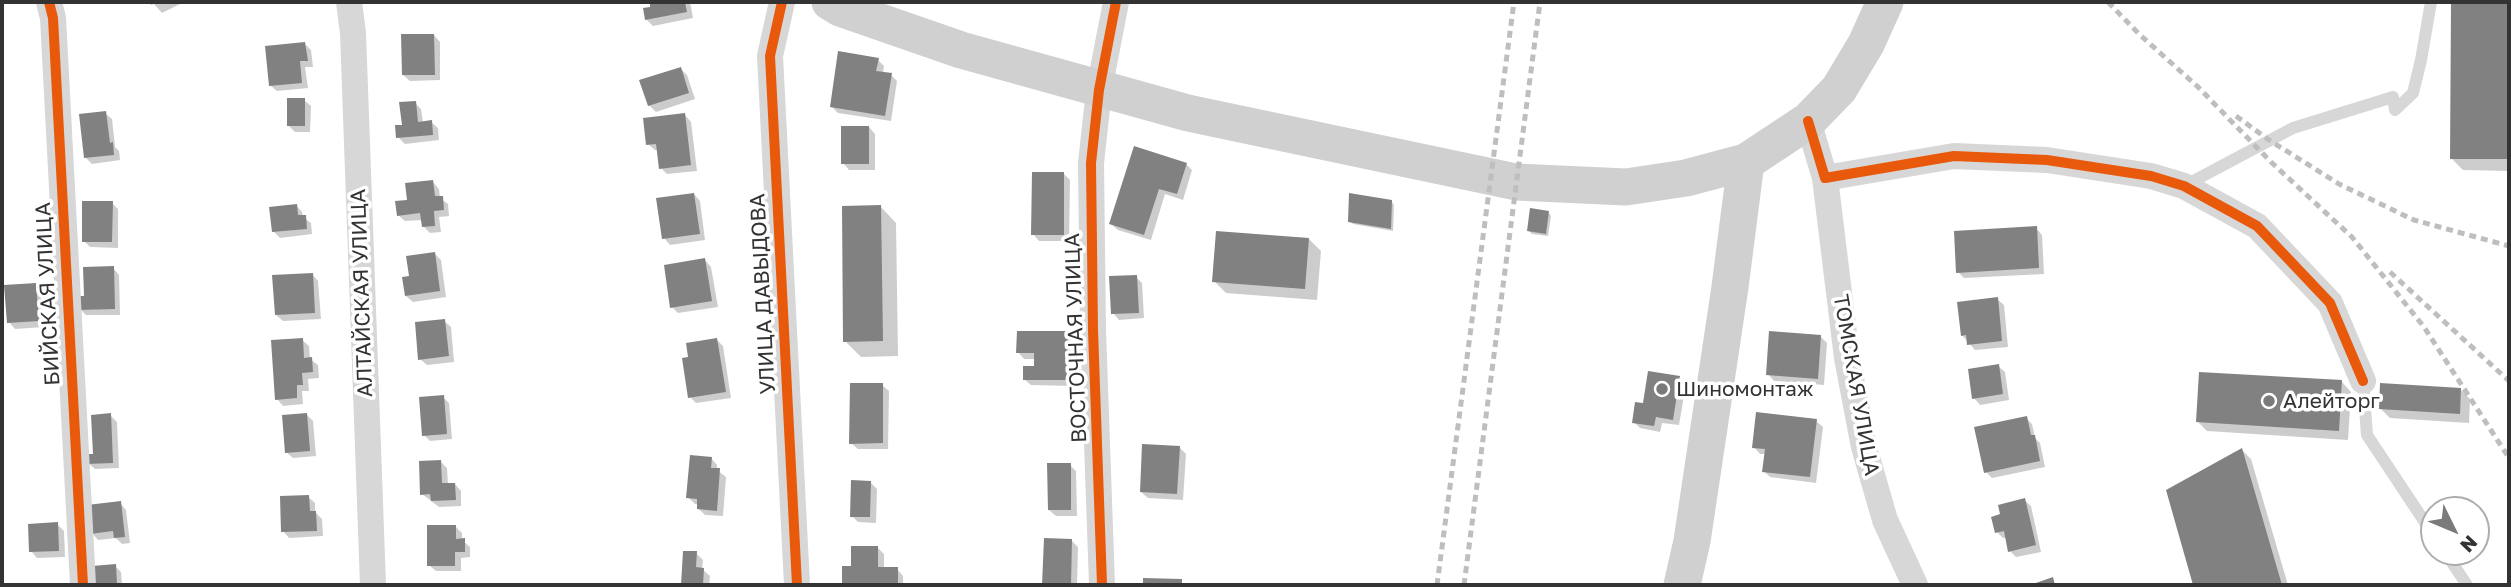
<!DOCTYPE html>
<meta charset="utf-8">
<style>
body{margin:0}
#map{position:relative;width:2511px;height:587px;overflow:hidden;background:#fff;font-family:"Golos Text",sans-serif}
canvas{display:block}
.frame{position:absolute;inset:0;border:4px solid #333;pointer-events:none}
.north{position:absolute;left:2420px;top:496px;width:70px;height:70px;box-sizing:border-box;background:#fff;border:2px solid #adadad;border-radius:50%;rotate:133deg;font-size:19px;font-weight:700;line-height:28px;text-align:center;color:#333}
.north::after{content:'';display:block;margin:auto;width:24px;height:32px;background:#7a7a7a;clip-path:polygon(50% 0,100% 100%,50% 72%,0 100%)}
</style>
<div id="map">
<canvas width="2511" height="587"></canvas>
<div class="frame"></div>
<div class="north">N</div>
</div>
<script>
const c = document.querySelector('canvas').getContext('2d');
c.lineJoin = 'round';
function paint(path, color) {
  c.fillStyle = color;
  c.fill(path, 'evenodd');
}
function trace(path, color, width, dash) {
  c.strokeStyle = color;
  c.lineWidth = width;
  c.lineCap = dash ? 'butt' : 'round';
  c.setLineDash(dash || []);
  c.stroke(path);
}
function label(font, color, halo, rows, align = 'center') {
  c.font = font + ' "Golos Text",sans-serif';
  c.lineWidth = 7;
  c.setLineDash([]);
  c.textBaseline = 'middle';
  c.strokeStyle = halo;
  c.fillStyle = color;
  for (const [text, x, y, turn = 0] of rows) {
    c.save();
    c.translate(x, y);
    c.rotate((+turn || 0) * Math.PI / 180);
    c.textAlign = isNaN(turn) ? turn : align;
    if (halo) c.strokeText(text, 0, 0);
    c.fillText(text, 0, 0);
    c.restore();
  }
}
paint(new Path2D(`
 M148 2H184L162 13 154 4 151 5Z
 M651 2H690L693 18 653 26 646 19 652 8Z
 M2453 2H2509V171L2463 170 2451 158Z
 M434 35 440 42V80L410 81 403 75Z
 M305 44 311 50 313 67H305L308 88 277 91 270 85Z
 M878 60 884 66 883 73 891 75 897 81 891 121 838 113 831 106Z
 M681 69 687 75 695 99 656 112 649 105Z
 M304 100 311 106 310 132H295L288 125Z
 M415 103 421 109 423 123 431 122 438 128 439 140 405 144 398 137Z
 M105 113 112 119 115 147 119 151 120 160 92 164 85 157Z
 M685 115 691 122 697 171 667 174 661 168 659 150H655L648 144Z
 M869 127 875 134V170H849L843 163Z
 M1186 164 1192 170 1183 200 1165 194 1151 240 1118 230 1111 224Z
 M1064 174 1070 180 1069 241H1039L1033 234Z
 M433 182 439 189 440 198 448 204 449 216 439 217 441 232 430 233 423 226V220L405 221 398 215 409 201Z
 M694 194 700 201 705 240 670 245 664 238Z
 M1392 202 1394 205 1393 231 1353 224 1350 221Z
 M112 203 118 209V248L90 247 84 241Z
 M296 205 302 212 303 217 311 223 312 234 280 238 274 232Z
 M881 207 896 223 898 356 861 357 845 341Z
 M1549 213 1551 216 1548 236 1532 234 1529 231Z
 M2036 228 2042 235 2044 274 1964 278 1958 272Z
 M1309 239 1321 251 1317 300 1226 293 1214 281Z
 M435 254 441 260 446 297 413 302 406 296 411 278Z
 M705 260 711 267 718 307 678 313 672 307Z
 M113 268 119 275 120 315H86L80 309 86 298Z
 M312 274 318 281 321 319 283 321 276 315Z
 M1136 277 1142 283 1144 318 1119 320 1113 313Z
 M36 285 42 291 44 327 15 329 9 322Z
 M1997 299 2004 305 2008 347 1975 350 1962 335Z
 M444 321 451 327 454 362 427 365 420 359Z
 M1067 333 1074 340 1073 386 1031 385 1024 379 1036 367V359H1024L1018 352Z
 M1820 336 1827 343 1824 385 1774 381 1768 374Z
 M302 340 309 346 310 359 318 365 319 378 308 379 309 391H302L303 404 283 406 277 399Z
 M717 340 723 346 731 398 696 403 690 397V358Z
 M1998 366 2005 372 2009 400 1980 405 1974 398Z
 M1679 378 1686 384 1679 425 1662 423 1660 432 1640 428 1634 422 1644 405Z
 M2342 382 2351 392 2348 440 2207 431 2198 422Z
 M882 385 889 391 888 449H858L851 443Z
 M2461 390 2470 399 2469 423 2390 418 2381 409Z
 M443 397 449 403 452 439 430 441 424 435Z
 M306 414 313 421 316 456 293 458 286 452Z
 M110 415 117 422 119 468 95 469 88 463 94 456Z
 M2026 418 2032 424 2035 438 2040 443 2045 467 1992 478 1986 472Z
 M1816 421 1823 427 1816 483 1770 477 1764 471 1766 454H1760L1754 447Z
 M1179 447 1186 454 1183 500 1148 498 1141 492Z
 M2242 450 2251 459 2288 585H2195L2168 491Z
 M711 458 717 465V470L726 477 723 516 705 515 698 508 699 504H695L688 497Z
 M441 462 447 468 448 485 455 484 461 491V506L439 507 422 494Z
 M1070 465 1076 471 1077 516H1056L1049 510Z
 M870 482 877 489 876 523 858 522 852 516Z
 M308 497 315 503V512L322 519 323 536 289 538 283 531Z
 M2024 500 2031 506 2041 552 2016 557 2010 551 2007 538H2003L1997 532 2002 515Z
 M120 503 126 510 130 543 122 544 116 538 98 540 92 533Z
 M57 524 64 531 65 557 37 558 31 551Z
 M456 527 462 533V540L470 547V557L461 558V571H436L429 565Z
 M1045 540 1072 541 1078 547 1077 585H1044Z
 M877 547 884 554V569H897L903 576V585H845L843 583 853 567Z
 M685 552 696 553 703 560 702 569 710 576 709 585H682Z
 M115 566 121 572 122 585H95Z`), '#0003');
paint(new Path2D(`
 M650 2H685L687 12 645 20 643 8 650 7Z
 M2451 2H2509V159H2450Z
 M401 34H434L435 75H402Z
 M305 42 308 61H300L302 83 269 86 265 46Z
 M838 51 879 58 876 71 892 73 885 116 830 107Z
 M681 67 689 93 648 106 639 80Z
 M287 98H305V126H287Z
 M416 101 418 122 432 120 433 135 396 138 395 125H402L399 102Z
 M106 111 110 143 113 142 114 155 84 158 79 114Z
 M685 113 691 165 659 169 656 144 646 145 643 118Z
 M841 126H869V164H841Z
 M1134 146 1187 163 1177 194 1159 189 1144 235 1109 224Z
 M1032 172H1064V235H1031Z
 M433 180 435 196H443L444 210 434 211 435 226 422 227 420 213 397 216 395 201 407 200 405 183Z
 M694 193 700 234 662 239 656 198Z
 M1349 193 1392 200 1391 229 1348 222Z
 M82 201H113L112 242H82Z
 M297 204 298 215H306L307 229 272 232 269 207Z
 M881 205 883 341 843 342 842 206Z
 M1530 208 1549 211 1546 234 1527 231Z
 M2037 226 2039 268 1956 273 1954 231Z
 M1216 231 1309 238 1305 289 1212 282Z
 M435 252 440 291 405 296 402 277 409 276 406 256Z
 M705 258 712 301 670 308 664 265Z
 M114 266 115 309 78 310V296H84L83 267Z
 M313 273 315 313 275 315 272 275Z
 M1137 275 1139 313 1111 314 1109 276Z
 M36 283 39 321 7 323 4 285Z
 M1998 297 2002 341 1967 345 1966 335 1961 336 1957 302Z
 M445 319 449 356 418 360 415 322Z
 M1017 331H1068L1067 380H1023V366H1034V353H1016Z
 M1769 331 1821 335 1818 379 1766 375Z
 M303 338 304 358 312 357 313 372 302 373 303 385H297V398L275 400 271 340Z
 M717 338 726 392 688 398 682 358 688 357 686 343Z
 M1999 364 2003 394 1972 399 1968 369Z
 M1648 371 1680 376 1673 420 1656 417 1654 426 1632 423 1635 402 1643 403Z
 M2199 372 2342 380 2339 431 2196 422Z
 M850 383H883V443L849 444Z
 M2380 383 2461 388 2460 414 2379 409Z
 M444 395 447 434 422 436 419 397Z
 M1756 412 1817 419 1810 477 1762 472 1765 449 1752 448Z
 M111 413 113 463 86 464V454H93L91 415Z
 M307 413 310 451 285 453 282 415Z
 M2027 416 2031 435H2035L2040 461 1984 473 1974 427Z
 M1142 444 1180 446 1177 494 1140 492Z
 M2242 448 2282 585H2193L2166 490Z
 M690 455 712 457 711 468H720L717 511 697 509V499L686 498Z
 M441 460 442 483H455L456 500 431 501 430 494 420 495 419 461Z
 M1047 463H1071V510H1048Z
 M851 480 871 481 870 517H850Z
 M309 495 310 511H316L317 531 281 532 280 496Z
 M2025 498 2036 545 2008 552 2004 531 1995 533 1991 517 2000 514 1998 505Z
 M121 501 125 537 114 538 113 531 90 534 87 505Z
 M58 522 59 551 29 552 28 524Z
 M427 525H456V539L465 538V552H455V566H427Z
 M1044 538 1072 539 1071 585H1042Z
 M851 546H878V567H898V584H842V566H851Z
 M683 551H697L696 567 704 568 703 585H681Z
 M116 564 117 585H94L92 566Z
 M2053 577 2055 585H2030Z
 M1143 578 1182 579V585H1143Z`), '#818181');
trace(new Path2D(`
 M2184 186 2293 128 2393 97 2395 110 2413 93 2421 60 2431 2
 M2363 381 2367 435 2434 536
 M2445 552 2467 585`), '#d7d7d7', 12);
trace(new Path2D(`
 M49 2 53 18 83 585
 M349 2 353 33 373 585
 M782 2 770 56 797 585
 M1808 121 1825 178 1954 156 2047 160 2151 176 2184 186 2257 226 2330 303 2363 381
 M1825 178 1847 358 1864 447 1885 520 1915 585
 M1102 585 1093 330 1091 163 1099 90 1116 2`), '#d7d7d7', 26);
trace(new Path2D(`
 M830 2 840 8 961 50 1188 113 1516 182 1626 187 1686 178 1746 162 1808 121 1839 89 1866 44 1885 2
 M1682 585 1692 541 1730 287 1746 162`), '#d0d0d0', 37);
trace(new Path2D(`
 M2108 2 2139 34 2197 86 2271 162 2352 237 2424 327 2509 458
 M2236 116 2269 140 2339 184 2414 220 2509 246
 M2390 272 2509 381
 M1437 585 1514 2
 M1464 585 1540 2`), '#bebebe', 5, [7, 5]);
trace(new Path2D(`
 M49 2 53 18 83 585
 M782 2 770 56 797 585
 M1808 121 1825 178 1954 156 2047 160 2151 176 2184 186 2257 226 2330 303 2363 381
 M1102 585 1093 330 1091 163 1099 90 1116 2`), '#e8590c', 10);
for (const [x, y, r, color] of [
 [1662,389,7,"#7a7a7a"],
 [2269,401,7,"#7a7a7a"]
]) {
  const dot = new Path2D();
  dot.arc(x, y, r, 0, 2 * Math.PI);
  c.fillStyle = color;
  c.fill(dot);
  trace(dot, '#fff', 2.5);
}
label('21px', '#333', '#fff', [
 ["АЛТАЙСКАЯ УЛИЦА",362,293,-92],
 ["БИЙСКАЯ УЛИЦА",48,294,-93],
 ["УЛИЦА ДАВЫДОВА",763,294,-93],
 ["ВОСТОЧНАЯ УЛИЦА",1076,338,-92],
 ["ТОМСКАЯ УЛИЦА",1856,385,80]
]);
label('21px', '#333', '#fff', [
 ["Шиномонтаж",1676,389],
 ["Алейторг",2283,401]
], 'left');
</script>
